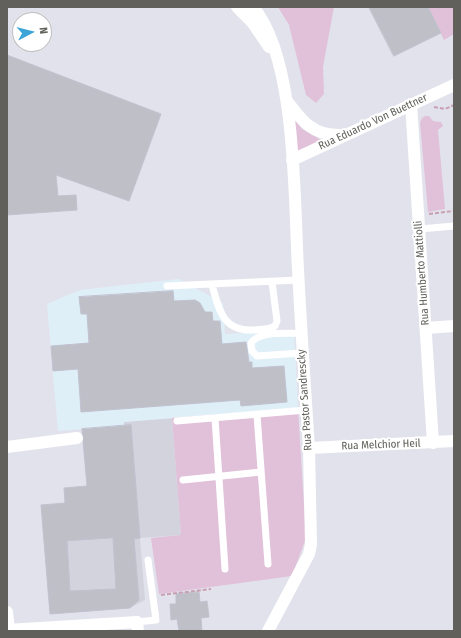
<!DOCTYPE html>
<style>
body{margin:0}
#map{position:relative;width:461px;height:638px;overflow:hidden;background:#e2e2ec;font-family:"Fira Sans Condensed",sans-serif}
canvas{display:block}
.frame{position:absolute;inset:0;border:8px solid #61605a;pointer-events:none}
.north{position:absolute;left:12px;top:12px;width:40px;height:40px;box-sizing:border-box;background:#fff;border:1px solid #c0bfbd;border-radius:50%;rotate:83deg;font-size:11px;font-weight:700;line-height:16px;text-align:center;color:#61605a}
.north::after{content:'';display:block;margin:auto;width:14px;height:18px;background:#3ca4d7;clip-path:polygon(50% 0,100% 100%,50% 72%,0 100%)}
</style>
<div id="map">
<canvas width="461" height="638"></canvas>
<div class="frame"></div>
<div class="north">N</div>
</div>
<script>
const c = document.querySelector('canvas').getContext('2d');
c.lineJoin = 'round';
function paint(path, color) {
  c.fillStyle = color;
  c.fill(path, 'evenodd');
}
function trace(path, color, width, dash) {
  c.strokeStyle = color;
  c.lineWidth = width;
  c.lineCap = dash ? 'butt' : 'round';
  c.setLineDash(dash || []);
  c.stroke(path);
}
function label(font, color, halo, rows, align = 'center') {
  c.font = font + ' "Fira Sans Condensed",sans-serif';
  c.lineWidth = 4;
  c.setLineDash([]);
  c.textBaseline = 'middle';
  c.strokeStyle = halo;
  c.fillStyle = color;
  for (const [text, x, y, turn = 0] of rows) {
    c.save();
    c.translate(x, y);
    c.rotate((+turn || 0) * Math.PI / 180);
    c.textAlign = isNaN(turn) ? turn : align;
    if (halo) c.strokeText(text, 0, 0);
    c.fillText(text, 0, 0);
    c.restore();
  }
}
paint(new Path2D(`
 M172 418 181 535 140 538 145 600 130 608 50 614 41 505 65 503 64 488 87 486 82 429 123 426V422Z`), '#d3d3de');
paint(new Path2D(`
 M179 279 223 303 225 334 294 330 298 408 124 422V426L58 431 47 304 80 290Z`), '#dfeff8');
paint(new Path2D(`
 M278 7H334L323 67 324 94 316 103 306 95 289 25Z
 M428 7H454V34L444 40Z
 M425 116H429L433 121 441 122 443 126 438 130 445 209 428 212 420 123 422 118Z
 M293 118 302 129 321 140 295 153Z
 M298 408 306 538 292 576 159 594 151 538 181 535 172 418Z`), '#e1c0d9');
const building = new Path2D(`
 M369 7H428L441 33 394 56Z
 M7 55 161 114 129 201 56 175 58 196 76 195 77 210 7 215Z
 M173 291 174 301 195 300 200 303 205 312H212L213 321H220L222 344 246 342 249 362H252V368L284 366 287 402 241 406 240 400 81 412 78 369 53 371 51 346 89 343 87 314H81L79 297Z
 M131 425 140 538 134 539 139 600 130 608 50 614 41 505 65 503 64 488 87 486 82 429ZM113 538 116 589 70 591 67 541Z
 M199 592 200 602 207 601 209 617 201 618 202 631H179L177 619 171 620 170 604H176V594Z`);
paint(building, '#bebfc7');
trace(building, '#c1c2d0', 1);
trace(new Path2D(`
 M434 107 445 109 454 105
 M429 214 454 211
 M161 595 211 589`), '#c99fb3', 2, [4, 2]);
trace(new Path2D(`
 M420 229 454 226
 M212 285C219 310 223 332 254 330 261 329 269 330 275 326L277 321 272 282
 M167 286 298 280
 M301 333C287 334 260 330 251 343L252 351 257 356 302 353
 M257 415 268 564
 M215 418 225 569
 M177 421 306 410
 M183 480 261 472
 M137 622 156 620 148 560`), '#fff', 7);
trace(new Path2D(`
 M411 104 433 443
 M426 328 454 326
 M7 447 77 438
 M7 612 9 630
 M268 631 309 554 311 544 309 448`), '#fff', 12);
trace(new Path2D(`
 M237 7 252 22 269 47
 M253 7C297 58 294 202 298 269 301 329 305 388 309 448L454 441
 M287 101C302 121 313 136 341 135
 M292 160 454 85
 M7 630 137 622 138 631`), '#fff', 12);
label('11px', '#61605a', '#fff', [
 ["Rua Eduardo Von Buettner",373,122,-25],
 ["Rua Humberto Mattiolli",422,273,-94],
 ["Rua Pastor Sandrescky",305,400,-94],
 ["Rua Melchior Heil",381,445,-2]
]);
</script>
